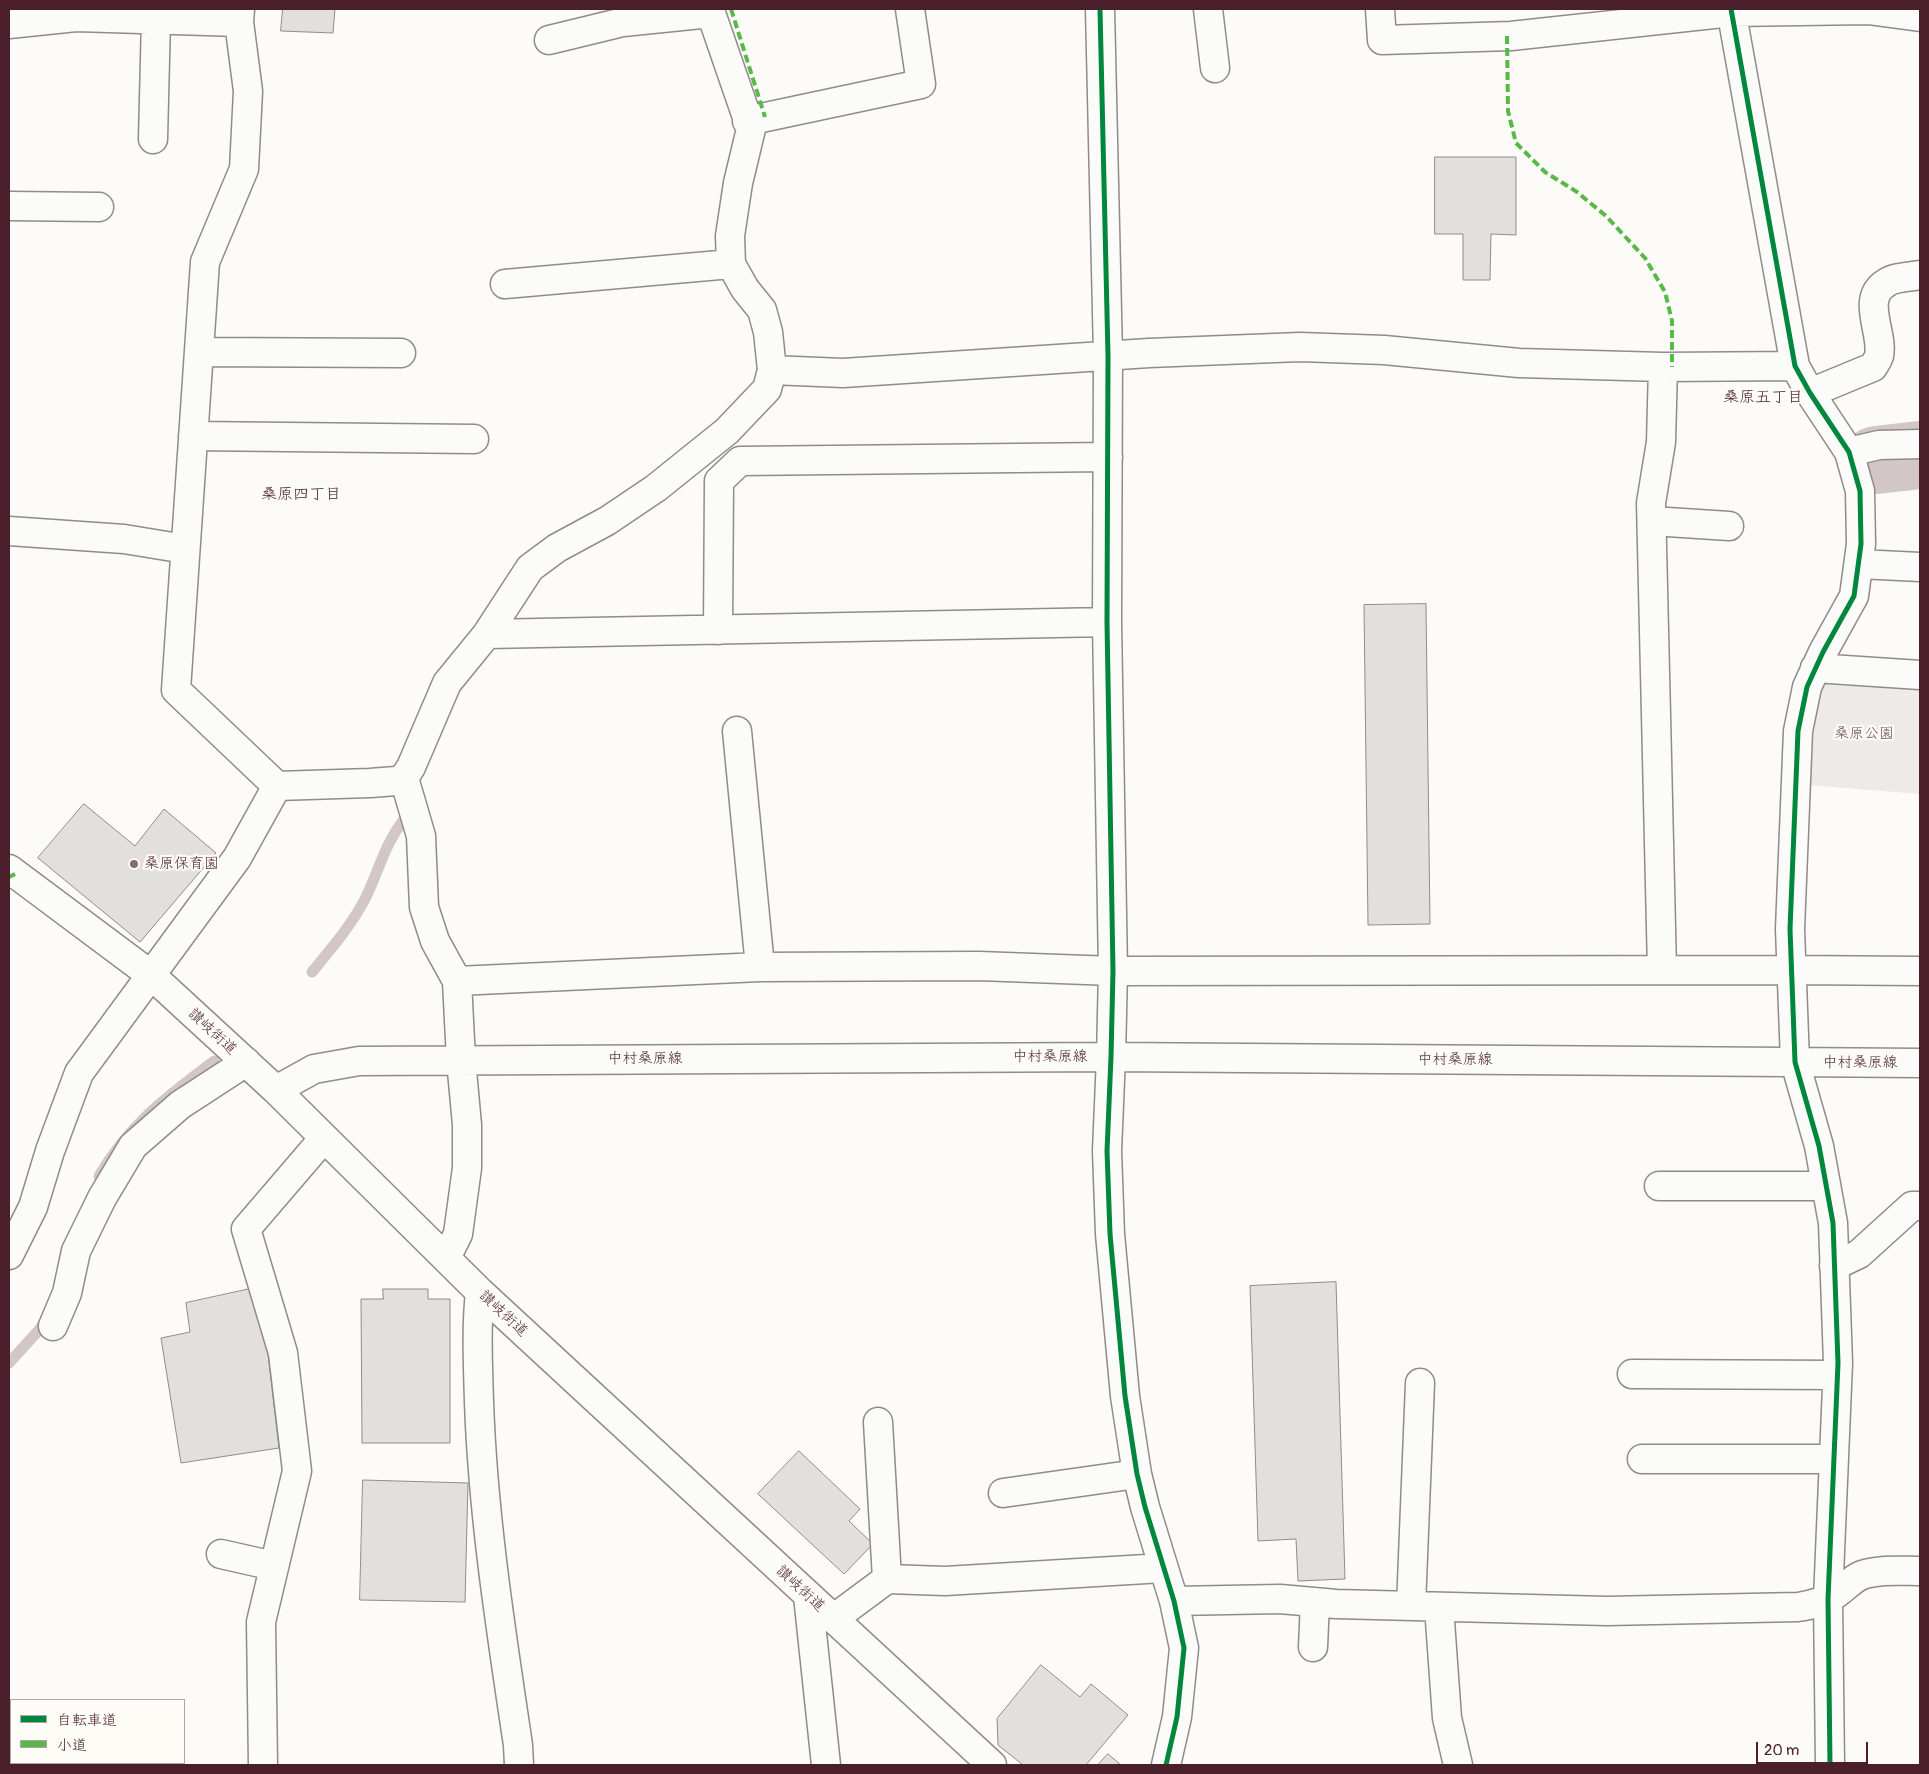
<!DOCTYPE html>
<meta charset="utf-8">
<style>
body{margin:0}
#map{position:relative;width:1929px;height:1774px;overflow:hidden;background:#fcfbf8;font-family:Pangolin,"Klee One",sans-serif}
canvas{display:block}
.frame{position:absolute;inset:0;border:10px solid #4a1f2b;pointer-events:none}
.legend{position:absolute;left:10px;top:1699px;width:175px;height:65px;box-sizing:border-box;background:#fdfcf7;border:1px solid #b5a4a5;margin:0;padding:6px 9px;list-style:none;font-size:15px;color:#4a1f2b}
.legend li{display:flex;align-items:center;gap:10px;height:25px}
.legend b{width:25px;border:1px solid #b5a4a5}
.scale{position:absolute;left:1756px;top:1742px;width:112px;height:22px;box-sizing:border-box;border:2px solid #4a1f2b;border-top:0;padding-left:6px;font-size:15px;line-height:18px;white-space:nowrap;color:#4a1f2b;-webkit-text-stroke:4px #fdfcf7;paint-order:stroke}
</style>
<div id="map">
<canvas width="1929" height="1774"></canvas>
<div class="frame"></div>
<ul class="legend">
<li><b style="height:6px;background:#00873e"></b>自転車道</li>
<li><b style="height:6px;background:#58b947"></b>小道</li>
</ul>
<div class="scale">20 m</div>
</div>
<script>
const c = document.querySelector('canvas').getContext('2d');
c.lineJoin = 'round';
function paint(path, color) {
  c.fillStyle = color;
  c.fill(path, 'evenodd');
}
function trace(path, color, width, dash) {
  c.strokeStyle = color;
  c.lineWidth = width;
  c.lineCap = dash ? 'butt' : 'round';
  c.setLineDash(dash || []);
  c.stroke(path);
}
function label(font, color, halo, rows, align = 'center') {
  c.font = font + ' Pangolin,"Klee One",sans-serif';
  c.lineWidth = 4.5;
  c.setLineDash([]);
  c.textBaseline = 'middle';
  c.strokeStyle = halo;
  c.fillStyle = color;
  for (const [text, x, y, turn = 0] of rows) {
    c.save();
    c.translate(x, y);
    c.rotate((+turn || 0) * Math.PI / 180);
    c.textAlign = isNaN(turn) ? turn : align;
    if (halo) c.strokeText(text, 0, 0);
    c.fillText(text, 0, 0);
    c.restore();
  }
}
paint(new Path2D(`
 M1822 673 1920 682V794L1809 785V714Z`), '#eeeae8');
trace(new Path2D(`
 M312 972C330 950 350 927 364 901 379 872 383 847 404 819
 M99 1176C130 1123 167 1097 214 1061
 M9 1363 39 1330 48 1317`), '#d2c7c6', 11);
trace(new Path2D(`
 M1876 460 1920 455`), '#d2c7c6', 68);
const building = new Path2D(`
 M283 9H335L333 33 281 31Z
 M1435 157H1516V235L1491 234 1490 280H1463V234H1435Z
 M1426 604 1430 924 1368 925 1364 605Z
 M84 804 135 846 164 809 216 853 140 942 38 858Z
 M1336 1282 1345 1579 1298 1581 1296 1539 1258 1541 1250 1286Z
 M250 1289 268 1354 279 1448 181 1463 161 1338 190 1332 186 1303Z
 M383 1289H428V1299H450V1443H362L361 1299H383Z
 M799 1451 860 1509 849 1521 873 1544 844 1574 758 1494Z
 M363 1480 468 1483 465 1602 360 1600Z
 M1041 1665 1080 1697 1091 1684 1128 1715 1086 1765H1023L998 1745 997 1719Z
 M1108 1754 1121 1765H1098Z`);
paint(building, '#e2dfde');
trace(building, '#928a8b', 1);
const minor = new Path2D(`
 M1100 9 1108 356 1107 622 1113 971 1111 1057 1107 1151 1110 1234 1125 1396 1137 1474 1145 1507 1174 1601 1184 1648 1177 1717 1166 1765
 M1208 9 1215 68
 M1380 9 1382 40 1511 36 1732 12 1868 10 1920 17
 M1731 9 1795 366 1810 393 1849 452 1860 491 1861 544 1854 596 1823 652 1807 687 1798 731 1790 929 1795 1062 1819 1146 1833 1223 1838 1363 1828 1599 1830 1765
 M9 24 76 17 239 22
 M747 121 921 84 910 9
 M153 139 156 19
 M9 206 99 207
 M505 284 731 264
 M199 352 401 353
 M772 370 843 373 1149 353 1300 347 1384 350 1519 363 1663 367 1795 366
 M1810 393 1873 367C1875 363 1878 360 1879 356 1884 333 1860 299 1886 283 1894 277 1910 277 1920 275
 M193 436 474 439
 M1849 452 1879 445 1920 444
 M1652 521 1729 526
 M9 531 124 539 185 549
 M1859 564 1920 567
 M718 630 719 481 740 461 1108 457
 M487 634 1107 622
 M1815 668 1920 675
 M737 731 760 967
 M404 778 421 836 424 907 435 941 457 981 461 1060 467 1125V1168L458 1234 446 1258
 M277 786 370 783 396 781 404 778 411 767 447 683 487 634 530 568 557 548 607 521 656 488 727 431 767 389 772 370 768 332 762 310 745 289 731 264 730 236 738 183 751 129 711 13 623 22 549 40
 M9 869 151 975 276 1090 480 1292 992 1765
 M1662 970 1651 503 1661 442 1663 367
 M457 981 760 967 979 966 1113 971 1792 970 1920 971
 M276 1090 314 1069 359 1061 1111 1057 1920 1063
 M1659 1186H1826
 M9 1255 33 1207 50 1151 79 1073 237 858 277 786 176 690 205 262 244 169 248 91 239 22 240 9
 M1834 1266 1859 1254 1912 1206H1920
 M480 1292C476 1329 478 1365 479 1402 483 1517 501 1631 518 1745L519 1765
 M53 1326 67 1293 76 1251 102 1198 133 1146 180 1105 246 1062
 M1632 1374 1837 1375
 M878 1422 887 1579
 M1642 1459H1834
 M1003 1493 1137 1474
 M221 1554 274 1566
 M808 1596 826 1765
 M1174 1601 1280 1599 1336 1604 1607 1611 1798 1607C1812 1605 1825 1602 1837 1593 1846 1587 1852 1579 1862 1575 1880 1569 1901 1571 1920 1571
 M1411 1606 1420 1383
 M1439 1607 1447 1718 1458 1765
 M833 1619 887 1579 945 1581 1163 1568
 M1313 1647 1315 1602
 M9 1752H11
 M134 1765V1763
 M263 1765 261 1622 297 1471 283 1353 246 1229 324 1138`);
trace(minor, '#928a8b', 31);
trace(minor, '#fbfbf9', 28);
trace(new Path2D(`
 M731 9 765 117
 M1507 36 1508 111 1516 143 1545 172 1577 192 1606 216 1645 258 1665 292 1672 321V367
 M9 877 15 874`), '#58b947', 4, [8, 4]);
trace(new Path2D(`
 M1100 9 1108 356 1107 622 1113 971 1111 1057 1107 1151 1110 1234 1125 1396 1137 1474 1145 1507 1174 1601 1184 1648 1177 1717 1166 1765
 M1731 9 1795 366 1810 393 1849 452 1860 491 1861 544 1854 596 1823 652 1807 687 1798 731 1790 929 1795 1062 1819 1146 1833 1223 1838 1363 1828 1599 1830 1765`), '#00873e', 5);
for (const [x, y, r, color] of [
 [134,864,5,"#886c73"]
]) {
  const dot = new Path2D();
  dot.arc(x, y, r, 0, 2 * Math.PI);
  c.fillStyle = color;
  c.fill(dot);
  trace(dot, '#fdfcf7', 2);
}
label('15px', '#704e57', '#fdfcf7', [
 ["桑原公園",1864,734]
]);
label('15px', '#4a1f2b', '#fdfcf7', [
 ["桑原保育園",144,864]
], 'left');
label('15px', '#4a1f2b', '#fdfcf7', [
 ["讃岐街道",212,1032,43],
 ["中村桑原線",1050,1057],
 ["中村桑原線",645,1059],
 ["中村桑原線",1455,1060],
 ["中村桑原線",1860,1063],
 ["讃岐街道",503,1314,43],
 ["讃岐街道",800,1589,43]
]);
label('16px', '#4a1f2b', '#fdfcf7', [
 ["桑原五丁目",1763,398],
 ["桑原四丁目",301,495]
]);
</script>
